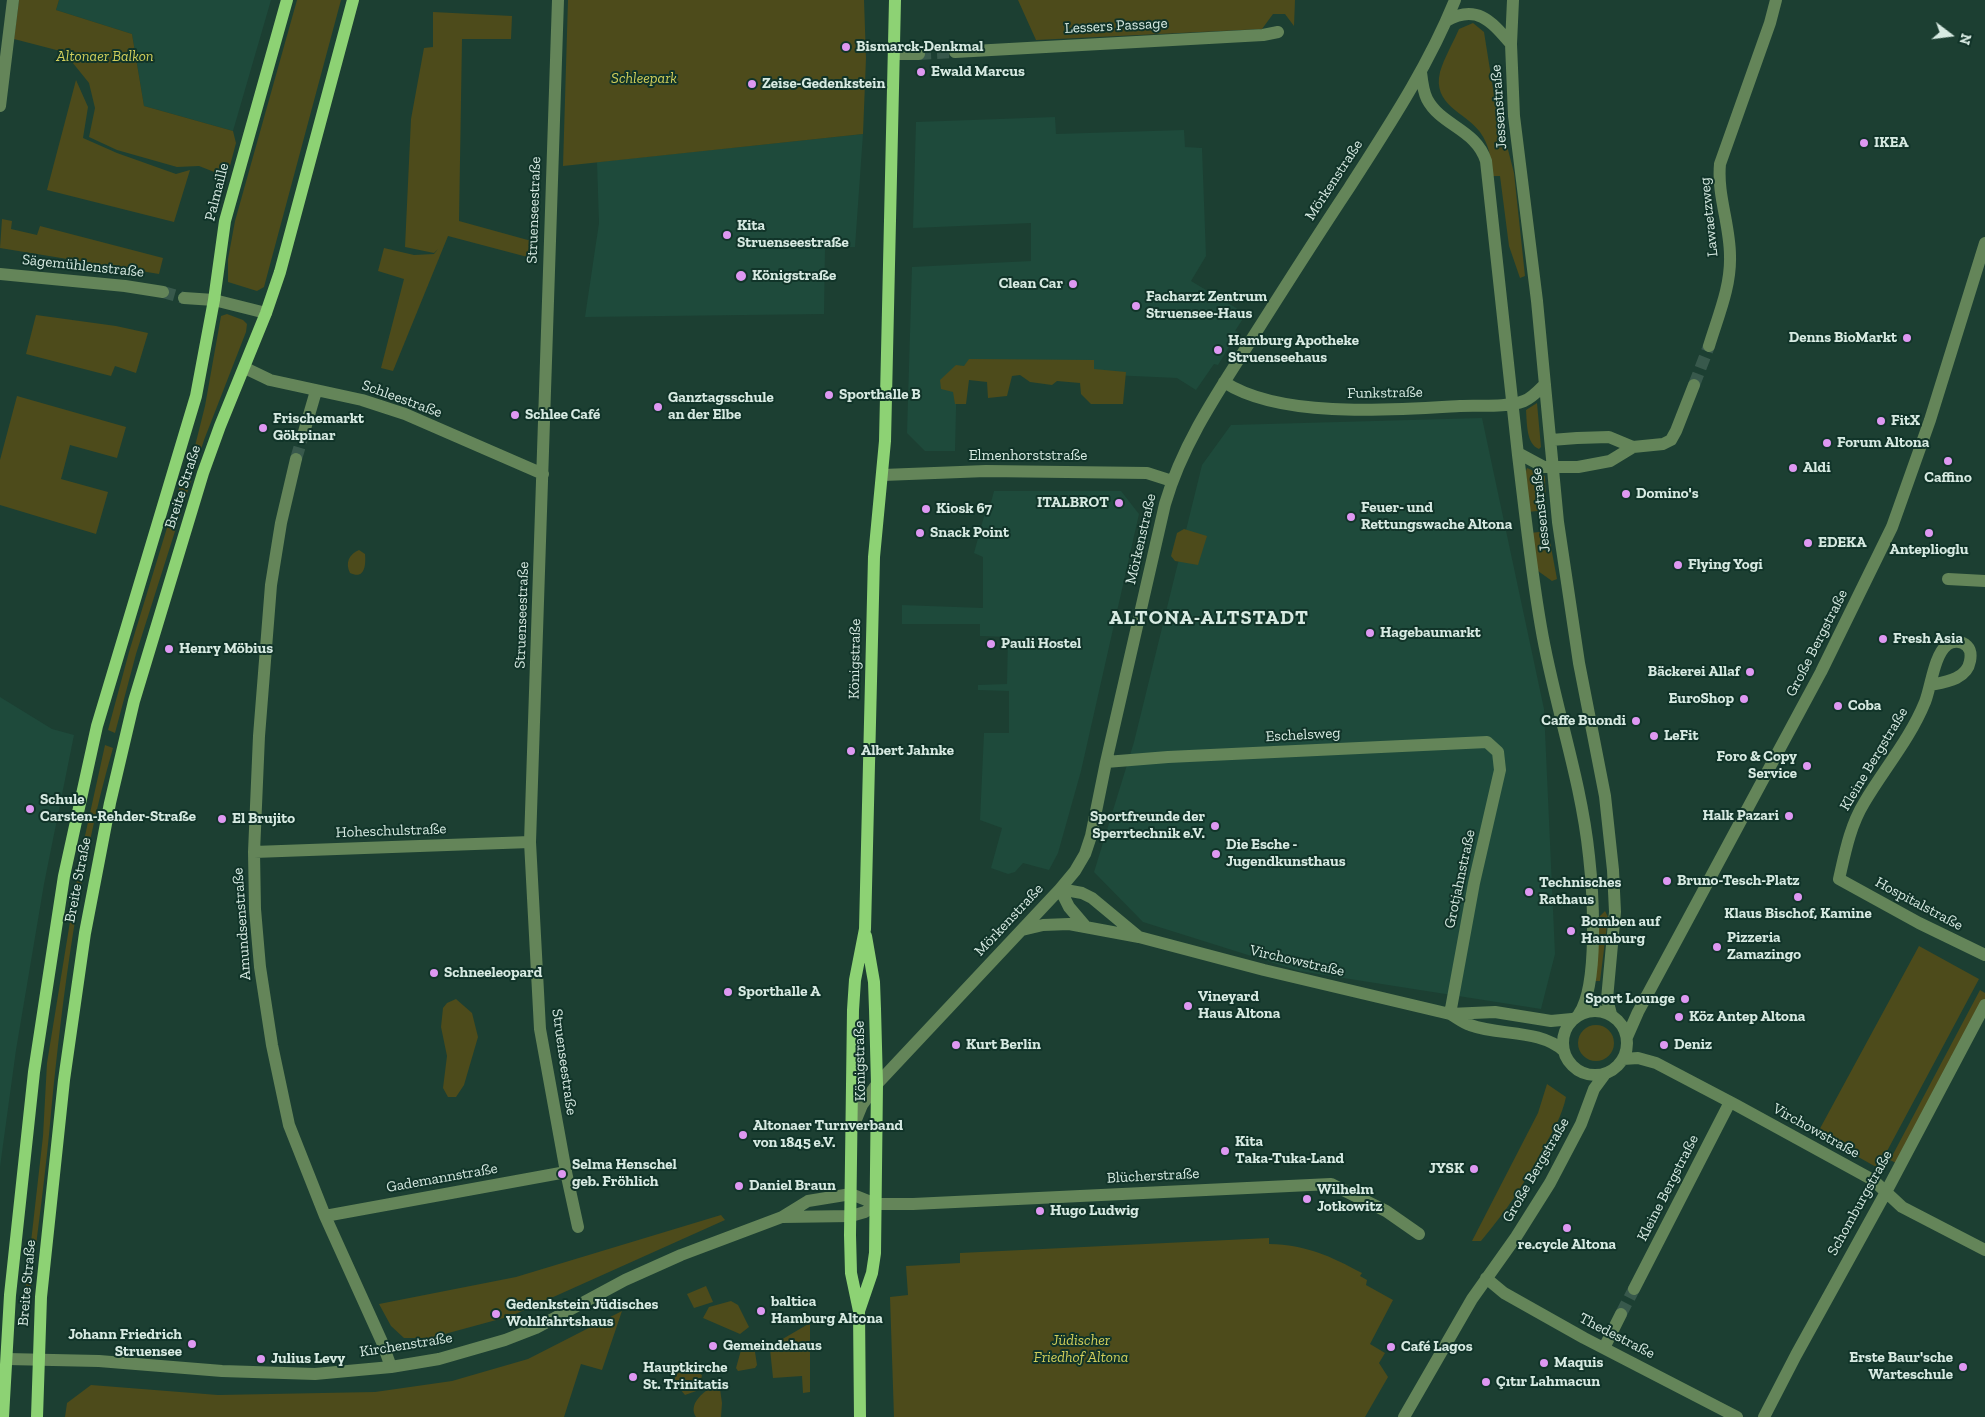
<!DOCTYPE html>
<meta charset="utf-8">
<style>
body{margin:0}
#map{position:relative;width:1985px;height:1417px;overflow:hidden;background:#1c3f32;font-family:"Zilla Slab",serif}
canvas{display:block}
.north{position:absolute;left:1925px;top:10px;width:50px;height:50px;-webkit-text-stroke:4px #113429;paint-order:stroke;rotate:105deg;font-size:14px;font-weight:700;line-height:20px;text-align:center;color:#d7eae2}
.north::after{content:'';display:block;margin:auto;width:18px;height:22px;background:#d7eae2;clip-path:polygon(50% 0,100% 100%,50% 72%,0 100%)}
</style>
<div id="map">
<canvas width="1985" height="1417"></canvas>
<div class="north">N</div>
</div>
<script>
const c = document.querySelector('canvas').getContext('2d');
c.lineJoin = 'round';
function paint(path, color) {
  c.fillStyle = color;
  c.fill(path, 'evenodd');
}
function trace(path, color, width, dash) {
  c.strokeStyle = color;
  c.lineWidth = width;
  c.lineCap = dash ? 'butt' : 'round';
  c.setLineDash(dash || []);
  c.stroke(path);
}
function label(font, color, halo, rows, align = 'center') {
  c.font = font + ' "Zilla Slab",serif';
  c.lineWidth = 4;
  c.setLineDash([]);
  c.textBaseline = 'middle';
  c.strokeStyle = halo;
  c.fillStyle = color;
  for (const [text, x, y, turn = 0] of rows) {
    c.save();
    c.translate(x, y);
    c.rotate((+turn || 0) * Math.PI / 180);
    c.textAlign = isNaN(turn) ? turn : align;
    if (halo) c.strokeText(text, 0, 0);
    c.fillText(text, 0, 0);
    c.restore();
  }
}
paint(new Path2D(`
 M59 0H271L233 131 144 106 132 34 56 10Z
 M1055 117 1056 134 1184 130 1185 147 1202 148 1206 256 1191 281 1246 314 1235 331 1238 332 1218 365 1214 364 1196 390 1177 378 957 368 955 451H925L907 433 912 267 1031 261V223L913 228 916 122Z
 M863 134 855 247H825L824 314 585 317 599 223 597 162Z
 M1482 418 1544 709 1555 954 1541 1009 1299 971 1143 922 1094 872 1134 742 1202 465 1231 425Z
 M994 491H1121L1139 514 1081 771 1058 853 1049 870 1023 863 1015 872 1008 874 991 868 1002 828 980 820 984 733H1009V691L978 690V685L1007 684 1008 637 980 636V624H902V605L983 608V557L974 553 986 509 989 510Z
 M0 697 52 729 74 735 44 884 16 1050 0 1167Z`), '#1e4a3b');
paint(new Path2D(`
 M19 0H59L56 10 132 34 144 106 233 131 236 143 227 177 199 166 177 167 117 150 89 137 95 108 89 83 64 52 14 39Z
 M297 0H341L264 287 257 291 228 282V259L235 221Z
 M568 0H864L866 58 863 134 563 166Z
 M1018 0H1295L1294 26 1285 14H1273L1262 29 1036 40Z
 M433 12 512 16 511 39H462L459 221 535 242V259L448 236 393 371 381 368 404 279 378 271 384 248 414 255 434 254 438 249 434 253 405 247 411 119 424 48 433 47Z
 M1473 23 1484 32 1494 95 1514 173 1525 276 1520 278 1509 246 1500 176H1493C1491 160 1490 146 1480 132 1465 112 1432 105 1440 72 1444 58 1453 43 1459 29Z
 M76 80 88 107 83 138 117 153 176 174 190 170 174 222 47 190Z
 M2 219 12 221 11 229 37 235 40 226 163 258 159 274 0 248Z
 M227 314 243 320 247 324 246 332 204 440 136 654 115 733 108 730 129 652 181 482 194 450 205 406 221 316Z
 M36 315 116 326 148 333 136 373 115 366 111 376 26 354Z
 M969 359 1094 360V369L1126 372 1123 404H1091L1081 394 1080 383 1057 381 1052 385 1030 382 1020 375 1012 376 1007 396 988 398 987 382 969 380 966 404H955L953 392 941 389 940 380 956 365 964 366Z
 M17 396 126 427 117 458 70 445 61 479 108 492 96 534 0 505V460Z
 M1537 403 1541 447 1539 449C1526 444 1527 422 1526 410Z
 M1527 468 1545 476 1546 510 1528 512 1525 474Z
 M1184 529 1207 536 1198 565 1175 561 1171 556 1177 533Z
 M1548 531 1557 579 1552 581 1538 571 1530 533Z
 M359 550 365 554C366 565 365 580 350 573 345 563 349 554 359 550Z
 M105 745 113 748C79 866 63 991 51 1113 46 1171 38 1228 31 1286H26L43 1136 47 1063 81 854Z
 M1605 911 1608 917 1600 981H1594L1599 917Z
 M1919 946 1979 979 1878 1168 1817 1134Z
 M1980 990 1985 993V1000L1898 1164 1890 1160Z
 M456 999 472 1013 478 1037 464 1085 456 1097H448L443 1088 447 1056 441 1027 443 1008 447 1003Z
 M1578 1043a18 18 0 1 1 36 0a18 18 0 1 1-36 0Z
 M1547 1084 1566 1097C1562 1116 1553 1131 1544 1147 1525 1183 1507 1210 1481 1241H1472L1538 1113Z
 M721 1215 725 1220 511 1316 430 1338H404L391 1326 379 1304 516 1277Z
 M1269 1238V1244C1307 1245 1330 1256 1362 1273L1360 1276 1367 1280 1366 1285 1393 1300 1370 1344 1385 1353 1379 1363 1388 1377 1365 1417H894L890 1297 908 1295 906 1266 960 1263V1253Z
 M706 1286 713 1302 694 1308 687 1294Z
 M731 1301 738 1305 749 1327 740 1334 703 1318 709 1307Z
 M622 1311 602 1370 581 1364 564 1417H65L67 1403 91 1385 218 1395 375 1392 452 1381 528 1359Z
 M810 1323V1392L803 1393 802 1376 773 1378 770 1349 774 1344Z
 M746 1341 755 1352 757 1365 755 1368 738 1371 736 1368 743 1343Z
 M684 1365 702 1375 699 1390 685 1395C674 1381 670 1379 684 1365Z
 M713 1387H718L720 1389 722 1403 721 1417H696C688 1405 702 1392 713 1387Z`), '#4d4b1b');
trace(new Path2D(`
 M919 54 955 52
 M163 292 184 298
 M1694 385 1709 346
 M296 459 304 432
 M1621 1314 1634 1289`), '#38594c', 12, [12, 6]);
trace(new Path2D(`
 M558 0 530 842 540 1029 566 1172 578 1227
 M1513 0 1511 44 1514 116 1537 301 1558 522 1579 663 1605 796 1613 870 1615 912 1607 999 1611 1014
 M1446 21C1477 3 1492 22 1511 44
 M955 52 1263 35 1278 32
 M894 54H919
 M1421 72C1422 81 1423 91 1427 99 1441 126 1476 129 1486 161 1496 259 1507 357 1518 455 1525 512 1531 570 1541 627 1554 704 1581 778 1589 856 1593 892 1599 985 1579 1014
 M0 106 13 0
 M0 274 125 286 163 292
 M184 298 214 300 266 313
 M1709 346C1718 316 1731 287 1730 256 1730 225 1717 195 1720 164L1770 23 1776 0
 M245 368 270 380 362 400 405 414 543 474
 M1224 382C1280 419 1394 410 1460 406 1480 405 1505 408 1524 401 1532 398 1539 390 1545 384
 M304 432 316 391
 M1551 440 1577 438 1609 437 1633 447
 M1518 453 1544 467H1578L1610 461 1633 447 1663 444 1671 440 1676 431 1694 385
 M296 459 281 523 271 585 259 736 254 852 255 909 260 967 272 1045 289 1125 325 1216 382 1342 391 1367
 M883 475 986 471 1147 473 1172 481
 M1948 579 1985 581
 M1931 685C1946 682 1967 679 1970 661 1971 656 1971 650 1967 646 1962 641 1953 640 1947 645 1934 655 1931 687 1925 702 1910 739 1884 769 1864 803 1850 826 1845 853 1839 879L1919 923 1985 955
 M1106 762 1168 757 1487 742 1498 752 1500 770 1474 883 1450 1014
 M254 852 530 842
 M1060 889 1082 893 1092 898 1139 937
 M1060 889 1069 907 1086 927
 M1022 930 1043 925 1069 924 1139 937 1264 970 1450 1014 1495 1012 1551 1021 1572 1019
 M1563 1043a32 32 0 1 1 64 0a32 32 0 1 1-64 0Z
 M1450 1014C1456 1017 1463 1023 1470 1025 1500 1036 1540 1029 1564 1051
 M1627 1037 1638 1012 1821 672 1892 527 1930 420 1985 243
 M1623 1059 1638 1058 1656 1063 1736 1105 1873 1180 1902 1207 1985 1250
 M853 1127 862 1105 877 1084 1060 889 1075 871 1085 854 1091 836 1106 762 1165 504C1183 442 1220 389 1255 334 1286 285 1317 236 1349 188 1388 127 1428 67 1455 0
 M325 1216 566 1172
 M782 1217 851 1216 865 1212 876 1204
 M1486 1278 1504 1293 1584 1338 1737 1417
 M1634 1289 1730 1102
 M1604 1348 1621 1314
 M7 1359 99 1361 222 1371 315 1374 391 1367 439 1359 505 1340 536 1328 625 1280 681 1255 782 1217 808 1201 851 1194 876 1204H913L1331 1184 1386 1211 1419 1234
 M1404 1417 1472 1299 1516 1237 1550 1183 1581 1124 1594 1089 1605 1074
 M1764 1417 1796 1355 1886 1192 1985 1005`), '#648559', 12);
trace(new Path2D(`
 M859 1311 872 1273 875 1253 877 1084 875 1009 874 982 866 936
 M3 1417 10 1295 34 1072 64 876 97 726 196 396 214 300 225 221 287 0
 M37 1417 41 1297 64 1080 85 933 110 803 134 701 203 473 220 426 266 313 280 272 353 0
 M860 1417 859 1311 851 1273 850 1235 853 1010 855 980 865 929 874 557 885 441 895 0`), '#8dd274', 12);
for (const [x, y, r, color] of [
 [846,47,5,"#de98f2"],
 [921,72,5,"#de98f2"],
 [752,84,5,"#de98f2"],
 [1864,143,5,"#de98f2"],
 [727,235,5,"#de98f2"],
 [741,276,6,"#de98f2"],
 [1073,284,5,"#de98f2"],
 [1136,306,5,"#de98f2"],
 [1907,338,5,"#de98f2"],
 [1218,350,5,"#de98f2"],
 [829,395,5,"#de98f2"],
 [658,407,5,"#de98f2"],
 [515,415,5,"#de98f2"],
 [1881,421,5,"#de98f2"],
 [263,428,5,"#de98f2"],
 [1827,443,5,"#de98f2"],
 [1948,461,5,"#de98f2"],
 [1793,468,5,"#de98f2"],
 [1626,494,5,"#de98f2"],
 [1119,503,5,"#de98f2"],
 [926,509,5,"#de98f2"],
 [1351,517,5,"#de98f2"],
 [920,533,5,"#de98f2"],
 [1929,533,5,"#de98f2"],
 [1808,543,5,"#de98f2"],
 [1678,565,5,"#de98f2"],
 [1370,633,5,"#de98f2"],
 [1883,639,5,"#de98f2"],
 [991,644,5,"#de98f2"],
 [169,649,5,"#de98f2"],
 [1750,672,5,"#de98f2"],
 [1744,699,5,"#de98f2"],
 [1838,706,5,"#de98f2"],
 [1636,721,5,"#de98f2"],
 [1654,736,5,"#de98f2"],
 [851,751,5,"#de98f2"],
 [1807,766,5,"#de98f2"],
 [30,809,5,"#de98f2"],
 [1789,816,5,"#de98f2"],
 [222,819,5,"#de98f2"],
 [1215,826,5,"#de98f2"],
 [1216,854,5,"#de98f2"],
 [1667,881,5,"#de98f2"],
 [1529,892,5,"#de98f2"],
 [1798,897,5,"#de98f2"],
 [1571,931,5,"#de98f2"],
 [1717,947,5,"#de98f2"],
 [434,973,5,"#de98f2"],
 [728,992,5,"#de98f2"],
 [1685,999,5,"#de98f2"],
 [1188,1006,5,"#de98f2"],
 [1679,1017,5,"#de98f2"],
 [956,1045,5,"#de98f2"],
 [1664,1045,5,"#de98f2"],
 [743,1135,5,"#de98f2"],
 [1225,1151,5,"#de98f2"],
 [1474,1169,5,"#de98f2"],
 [562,1174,5,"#de98f2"],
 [739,1186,5,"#de98f2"],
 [1307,1199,5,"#de98f2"],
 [1040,1211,5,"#de98f2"],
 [1567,1228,5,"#de98f2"],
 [761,1311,5,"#de98f2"],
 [496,1314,5,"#de98f2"],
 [192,1344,5,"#de98f2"],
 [713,1346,5,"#de98f2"],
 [1391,1347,5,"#de98f2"],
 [261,1359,5,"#de98f2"],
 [1544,1363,5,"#de98f2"],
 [1963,1367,5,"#de98f2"],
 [633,1377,5,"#de98f2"],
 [1486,1382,5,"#de98f2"]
]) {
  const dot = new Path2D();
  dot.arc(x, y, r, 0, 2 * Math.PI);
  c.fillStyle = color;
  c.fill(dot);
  trace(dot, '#113429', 2);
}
label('15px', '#d7eae2', '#113429', [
 ["Lessers Passage",1116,26,-3],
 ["Jessenstraße",1499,107,-94],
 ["Mörkenstraße",1334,180,-57],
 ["Palmaille",217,192,-76],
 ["Struenseestraße",534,210,-88],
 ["Lawaetzweg",1709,217,-96],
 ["Sägemühlenstraße",83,266,6],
 ["Funkstraße",1385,393,-1],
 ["Schleestraße",402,399,20],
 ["Elmenhorststraße",1028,456],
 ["Breite Straße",183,487,-72],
 ["Jessenstraße",1541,510,-96],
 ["Mörkenstraße",1141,539,-77],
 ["Struenseestraße",522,615,-88],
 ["Große Bergstraße",1817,643,-63],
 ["Königstraße",855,659,-89],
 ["Eschelsweg",1303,735,-3],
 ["Kleine Bergstraße",1874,759,-59],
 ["Hoheschulstraße",391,831,-2],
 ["Grotjahnstraße",1460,879,-78],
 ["Breite Straße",78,880,-79],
 ["Hospitalstraße",1919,904,28],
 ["Mörkenstraße",1009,920,-47],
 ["Amundsenstraße",242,924,-94],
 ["Virchowstraße",1297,961,13],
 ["Königstraße",860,1061,-91],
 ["Struenseestraße",564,1062,82],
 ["Virchowstraße",1816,1131,29],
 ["Große Bergstraße",1536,1170,-60],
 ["Blücherstraße",1153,1176,-3],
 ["Gademannstraße",442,1178,-10],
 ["Kleine Bergstraße",1668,1188,-63],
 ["Schomburgstraße",1860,1203,-61],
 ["Breite Straße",27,1283,-85],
 ["Thedestraße",1617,1336,27],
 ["Kirchenstraße",406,1345,-9]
]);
label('bold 15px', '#d7eae2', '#113429', [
 ["Bismarck-Denkmal",856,47],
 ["Ewald Marcus",931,72],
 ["Zeise-Gedenkstein",762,84],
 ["IKEA",1874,143],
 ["Kita",737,226],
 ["Struenseestraße",737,243],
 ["Königstraße",752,276],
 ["Clean Car",1063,284,"right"],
 ["Facharzt Zentrum",1146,297],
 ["Struensee-Haus",1146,314],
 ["Denns BioMarkt",1897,338,"right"],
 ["Hamburg Apotheke",1228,341],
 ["Struenseehaus",1228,358],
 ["Sporthalle B",839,395],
 ["Ganztagsschule",668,398],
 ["an der Elbe",668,415],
 ["Schlee Café",525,415],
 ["Frischemarkt",273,419],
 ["Gökpinar",273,436],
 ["FitX",1891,421],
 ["Forum Altona",1837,443],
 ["Aldi",1803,468],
 ["Caffino",1948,478,"center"],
 ["Domino's",1636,494],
 ["ITALBROT",1109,503,"right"],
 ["Feuer- und",1361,508],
 ["Rettungswache Altona",1361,525],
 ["Kiosk 67",936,509],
 ["Snack Point",930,533],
 ["EDEKA",1818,543],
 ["Anteplioglu",1929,550,"center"],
 ["Flying Yogi",1688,565],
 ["Hagebaumarkt",1380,633],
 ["Fresh Asia",1893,639],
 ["Pauli Hostel",1001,644],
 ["Henry Möbius",179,649],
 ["Bäckerei Allaf",1740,672,"right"],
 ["EuroShop",1734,699,"right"],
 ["Coba",1848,706],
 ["Caffe Buondi",1626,721,"right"],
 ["LeFit",1664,736],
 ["Albert Jahnke",861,751],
 ["Foro & Copy",1797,757,"right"],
 ["Service",1797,774,"right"],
 ["Schule",40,800],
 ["Carsten-Rehder-Straße",40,817],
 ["Halk Pazari",1779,816,"right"],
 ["Sportfreunde der",1205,817,"right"],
 ["Sperrtechnik e.V.",1205,834,"right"],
 ["El Brujito",232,819],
 ["Die Esche -",1226,845],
 ["Jugendkunsthaus",1226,862],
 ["Bruno-Tesch-Platz",1677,881],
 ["Technisches",1539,883],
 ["Rathaus",1539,900],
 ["Klaus Bischof, Kamine",1798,914,"center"],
 ["Bomben auf",1581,922],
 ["Hamburg",1581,939],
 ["Pizzeria",1727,938],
 ["Zamazingo",1727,955],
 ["Schneeleopard",444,973],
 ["Sporthalle A",738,992],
 ["Vineyard",1198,997],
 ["Haus Altona",1198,1014],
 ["Sport Lounge",1675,999,"right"],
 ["Köz Antep Altona",1689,1017],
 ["Kurt Berlin",966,1045],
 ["Deniz",1674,1045],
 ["Altonaer Turnverband",753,1126],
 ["von 1845 e.V.",753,1143],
 ["Kita",1235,1142],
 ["Taka-Tuka-Land",1235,1159],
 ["Selma Henschel",572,1165],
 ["geb. Fröhlich",572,1182],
 ["JYSK",1464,1169,"right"],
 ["Daniel Braun",749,1186],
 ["Wilhelm",1317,1190],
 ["Jotkowitz",1317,1207],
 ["Hugo Ludwig",1050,1211],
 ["re.cycle Altona",1567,1245,"center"],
 ["baltica",771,1302],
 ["Hamburg Altona",771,1319],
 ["Gedenkstein Jüdisches",506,1305],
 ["Wohlfahrtshaus",506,1322],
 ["Johann Friedrich",182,1335,"right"],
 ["Struensee",182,1352,"right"],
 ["Gemeindehaus",723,1346],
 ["Café Lagos",1401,1347],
 ["Erste Baur'sche",1953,1358,"right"],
 ["Warteschule",1953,1375,"right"],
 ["Julius Levy",271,1359],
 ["Maquis",1554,1363],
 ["Hauptkirche",643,1368],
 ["St. Trinitatis",643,1385],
 ["Çıtır Lahmacun",1496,1382]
], 'left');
label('italic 15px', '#d2cf5b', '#113429', [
 ["Altonaer Balkon",105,57],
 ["Schleepark",644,79],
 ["Jüdischer",1081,1341],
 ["Friedhof Altona",1081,1358]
]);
c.letterSpacing = '1px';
label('bold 20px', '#d7eae2', '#113429', [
 ["ALTONA-ALTSTADT",1209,618]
]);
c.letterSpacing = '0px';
</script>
